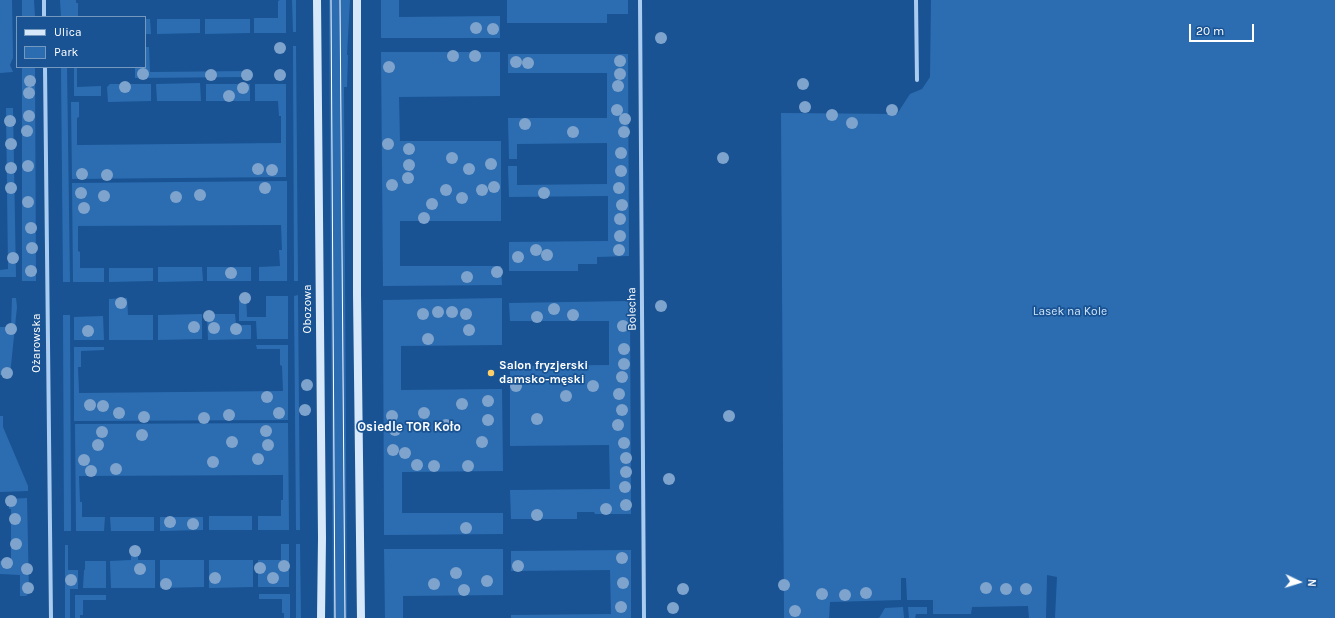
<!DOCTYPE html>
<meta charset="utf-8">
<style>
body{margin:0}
#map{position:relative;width:1335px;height:618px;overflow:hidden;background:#195393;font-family:Karla,sans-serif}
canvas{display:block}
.legend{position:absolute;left:16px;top:16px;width:130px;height:52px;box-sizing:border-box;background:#195393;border:1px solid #7598be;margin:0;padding:5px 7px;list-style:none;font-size:12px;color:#fff}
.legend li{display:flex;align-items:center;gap:8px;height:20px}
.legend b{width:20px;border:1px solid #7598be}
.north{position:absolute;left:1279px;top:562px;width:40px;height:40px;-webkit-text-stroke:3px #195393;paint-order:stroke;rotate:94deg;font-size:11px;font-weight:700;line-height:16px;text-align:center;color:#fff}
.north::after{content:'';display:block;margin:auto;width:14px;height:18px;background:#fff;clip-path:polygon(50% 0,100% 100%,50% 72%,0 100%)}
.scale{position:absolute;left:1189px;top:24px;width:65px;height:18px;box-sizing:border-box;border:2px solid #fff;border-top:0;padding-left:5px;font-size:12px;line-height:14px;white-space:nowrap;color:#fff;-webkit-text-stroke:3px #195393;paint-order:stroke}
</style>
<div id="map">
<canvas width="1335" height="618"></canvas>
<ul class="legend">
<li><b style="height:5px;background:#d7e8fb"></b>Ulica</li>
<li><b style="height:11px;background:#2c6db2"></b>Park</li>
</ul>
<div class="north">N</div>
<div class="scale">20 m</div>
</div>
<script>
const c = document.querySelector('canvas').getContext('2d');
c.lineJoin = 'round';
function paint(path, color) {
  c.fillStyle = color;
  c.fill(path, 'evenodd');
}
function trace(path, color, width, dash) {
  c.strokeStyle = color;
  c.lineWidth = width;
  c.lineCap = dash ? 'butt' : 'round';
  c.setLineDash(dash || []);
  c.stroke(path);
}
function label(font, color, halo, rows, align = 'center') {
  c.font = font + ' Karla,sans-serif';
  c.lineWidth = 3.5;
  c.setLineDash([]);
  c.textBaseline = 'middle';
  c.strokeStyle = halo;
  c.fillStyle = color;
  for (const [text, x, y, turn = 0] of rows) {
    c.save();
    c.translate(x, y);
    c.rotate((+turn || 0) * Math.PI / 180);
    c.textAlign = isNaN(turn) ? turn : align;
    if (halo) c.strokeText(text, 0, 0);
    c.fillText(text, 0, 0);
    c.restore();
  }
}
paint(new Path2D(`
 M0 0H12L13 58 10 65 13 72 0 73Z
 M22 0H34L35 17H22Z
 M60 0H76V3H78V17H61Z
 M280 0H286V33H254V18H278V1Z
 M292 0H296V32H293Z
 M329 0H350L347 55H348L347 87H344L347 618H333Z
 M381 0H399V17L500 16V38H381Z
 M507 0H628V14H607V23H507Z
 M931 0H1335V618H1055L1057 577 1047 575 1046 618H1029L1028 606 972 607 971 614H933V600H907L906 578H901V600L830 602 829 618H784L781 113 897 114 910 94 922 89 930 77Z
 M145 19H150L151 34H145Z
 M157 19H200V33L157 34Z
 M205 19H250V33L205 34Z
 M293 46H296L298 281H294Z
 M145 47H149L150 72 249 71V77L135 78V67H145Z
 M381 52H500V96L399 97 400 141H501V221H400V266H501L502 285 383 286Z
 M508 54H628L629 256 597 257V264H578V271H509V242L608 241V196L509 197 508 166H517V185L607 184V143L517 144V159H509L508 118H607V73H508Z
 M22 67H35L36 281H22Z
 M61 67H67L70 282H63Z
 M74 67H77V87L101 86V96H74Z
 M200 83 201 101H157L156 84Z
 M110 84H151V101L108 102 107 87Z
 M206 84H250V101H206Z
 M255 84H286V177L72 179 71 102H79V117L77 118V145L281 143V116H279L278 101H255Z
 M6 108H13L16 277H0V270L8 269Z
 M287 181V281H259V267L280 266 279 250H282L281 225H278L78 226V251L80 252V268H104V282H73L72 183Z
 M158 267H202L203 281 158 282Z
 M207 267H251V281H207Z
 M109 268H153V281L109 282Z
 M298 295 300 530H296L294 296Z
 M239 296H246L247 317H266V296H288V339H257L256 321H239Z
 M12 298H16L17 307 10 375H0V327H11Z
 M127 298 128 315H153V340H109V299Z
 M502 298V345L401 346V390L502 389 503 471 402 472V513H503V534L384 535 383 300Z
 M630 301 631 514H595L594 512H577V519H511L510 490 610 489 609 445 510 446V366L609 365V321H510L509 303Z
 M202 314V339L158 340V315Z
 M207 314H235L236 325H251V339L208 340Z
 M63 315H70L71 531H64Z
 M103 316 104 340H74V317Z
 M256 345H288V420L74 421V347H104V350L81 351V367H78L79 393 283 391 282 366 280 365V349H257Z
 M0 416H3V427L28 486V491L0 492Z
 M288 423 289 530H258V516H281V500H283V475L79 476 80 502H82V517H105L104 531H76L75 424Z
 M27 498 29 593 26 596H20V575L0 574V561L11 560V509H9V499Z
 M209 516H252V530H209Z
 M110 517H154V531H111Z
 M160 517H203V530L160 531Z
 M281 544H289V587H258V560H281Z
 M296 544H300L301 618H296Z
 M65 545H68V570H78V589H70V618H65Z
 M131 548H138V560H155V588H111L110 561 131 560Z
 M384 549H503V595L403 596V618H385Z
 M631 550V618H511V615L611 614 610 570 511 571V551Z
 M160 560H204V587L160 588Z
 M209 560H253V587L209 588Z
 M85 561H106V588H83L84 570H85Z
 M259 594H290V618H284V613H282V599H259Z
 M75 595H106V600H83V615H80V618H75Z
 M903 607 904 618H879L885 608Z
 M908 607H927V614H916L915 618H909Z`), '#2c6db2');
trace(new Path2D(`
 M44 0V17
 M640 0 644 618
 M916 0 917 80
 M45 67 51 618`), '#aaccf0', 4);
trace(new Path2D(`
 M317 0 322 538 321 618
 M357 0V294L361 618`), '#d7e8fb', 8);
trace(new Path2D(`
 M331 0 335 618
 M340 0 345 618`), '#fff', 1);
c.fillStyle = '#7ea3cc';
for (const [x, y] of [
 [476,28],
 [493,29],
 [661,38],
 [280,48],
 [453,56],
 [475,56],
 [620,61],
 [516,62],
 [528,63],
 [389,67],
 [143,74],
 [620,74],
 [211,75],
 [247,75],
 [280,75],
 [30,81],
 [803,84],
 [618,86],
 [125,87],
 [243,88],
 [29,93],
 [229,96],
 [805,107],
 [617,110],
 [892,110],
 [832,115],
 [29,116],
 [625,119],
 [10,121],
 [852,123],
 [525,124],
 [27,131],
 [573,132],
 [624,132],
 [11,144],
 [388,144],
 [409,149],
 [621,153],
 [452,158],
 [723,158],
 [491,164],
 [409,165],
 [28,166],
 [11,168],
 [258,169],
 [469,169],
 [272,170],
 [621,171],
 [82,174],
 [107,175],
 [408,178],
 [392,185],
 [494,187],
 [11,188],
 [265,188],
 [619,188],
 [446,190],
 [482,190],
 [81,193],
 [544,193],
 [200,195],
 [104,196],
 [176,197],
 [462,198],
 [28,202],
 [432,204],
 [622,205],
 [84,208],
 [424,218],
 [620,219],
 [31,228],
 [620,236],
 [32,248],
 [536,250],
 [619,250],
 [547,255],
 [518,257],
 [13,258],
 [31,271],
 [497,272],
 [231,273],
 [467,277],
 [245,298],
 [121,303],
 [661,306],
 [554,309],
 [438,312],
 [452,312],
 [423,314],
 [466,314],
 [573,315],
 [209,316],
 [537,317],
 [623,326],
 [194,327],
 [214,328],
 [11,329],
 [236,329],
 [469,330],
 [88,331],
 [428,339],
 [624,349],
 [624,364],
 [7,373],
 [622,377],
 [307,385],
 [516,386],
 [593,386],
 [619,394],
 [566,396],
 [267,397],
 [488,401],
 [462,404],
 [90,405],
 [103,406],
 [305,410],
 [622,410],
 [119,413],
 [279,413],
 [424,413],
 [229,415],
 [392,416],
 [729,416],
 [144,417],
 [204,418],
 [537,419],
 [488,420],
 [446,425],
 [618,425],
 [395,430],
 [266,431],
 [102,432],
 [142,435],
 [232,442],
 [482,442],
 [624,443],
 [98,445],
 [268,445],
 [393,450],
 [405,453],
 [626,458],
 [258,459],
 [84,460],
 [213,462],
 [417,465],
 [434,466],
 [468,466],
 [116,469],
 [91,471],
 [626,472],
 [669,479],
 [625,487],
 [11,501],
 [626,505],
 [606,509],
 [537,515],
 [15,519],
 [170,522],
 [193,524],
 [466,528],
 [16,544],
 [135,551],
 [622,558],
 [7,563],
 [284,566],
 [518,566],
 [260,568],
 [27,569],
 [140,569],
 [456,573],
 [215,578],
 [273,578],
 [71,580],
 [487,581],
 [623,583],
 [166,584],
 [434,584],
 [784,585],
 [28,588],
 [986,588],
 [683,589],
 [1006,589],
 [1026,589],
 [464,590],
 [866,593],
 [822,594],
 [845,595],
 [621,607],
 [673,608],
 [795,611]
]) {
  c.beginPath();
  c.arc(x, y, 6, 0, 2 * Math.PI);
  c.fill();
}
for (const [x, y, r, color] of [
 [491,373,4,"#ffce68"]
]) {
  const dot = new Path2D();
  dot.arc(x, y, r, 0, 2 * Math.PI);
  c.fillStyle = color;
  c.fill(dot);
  trace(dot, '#195393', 1.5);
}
label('12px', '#fff', '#195393', [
 ["Obozowa",308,309,-90],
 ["Bolecha",632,309,-91],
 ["Ożarowska",37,343,-90]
]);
label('12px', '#d0e5fb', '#195393', [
 ["Lasek na Kole",1070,312]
]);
label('bold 12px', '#fff', '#195393', [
 ["Salon fryzjerski",499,366],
 ["damsko-męski",499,380]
], 'left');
label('bold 13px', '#fff', '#195393', [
 ["Osiedle TOR Koło",409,427]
]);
</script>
